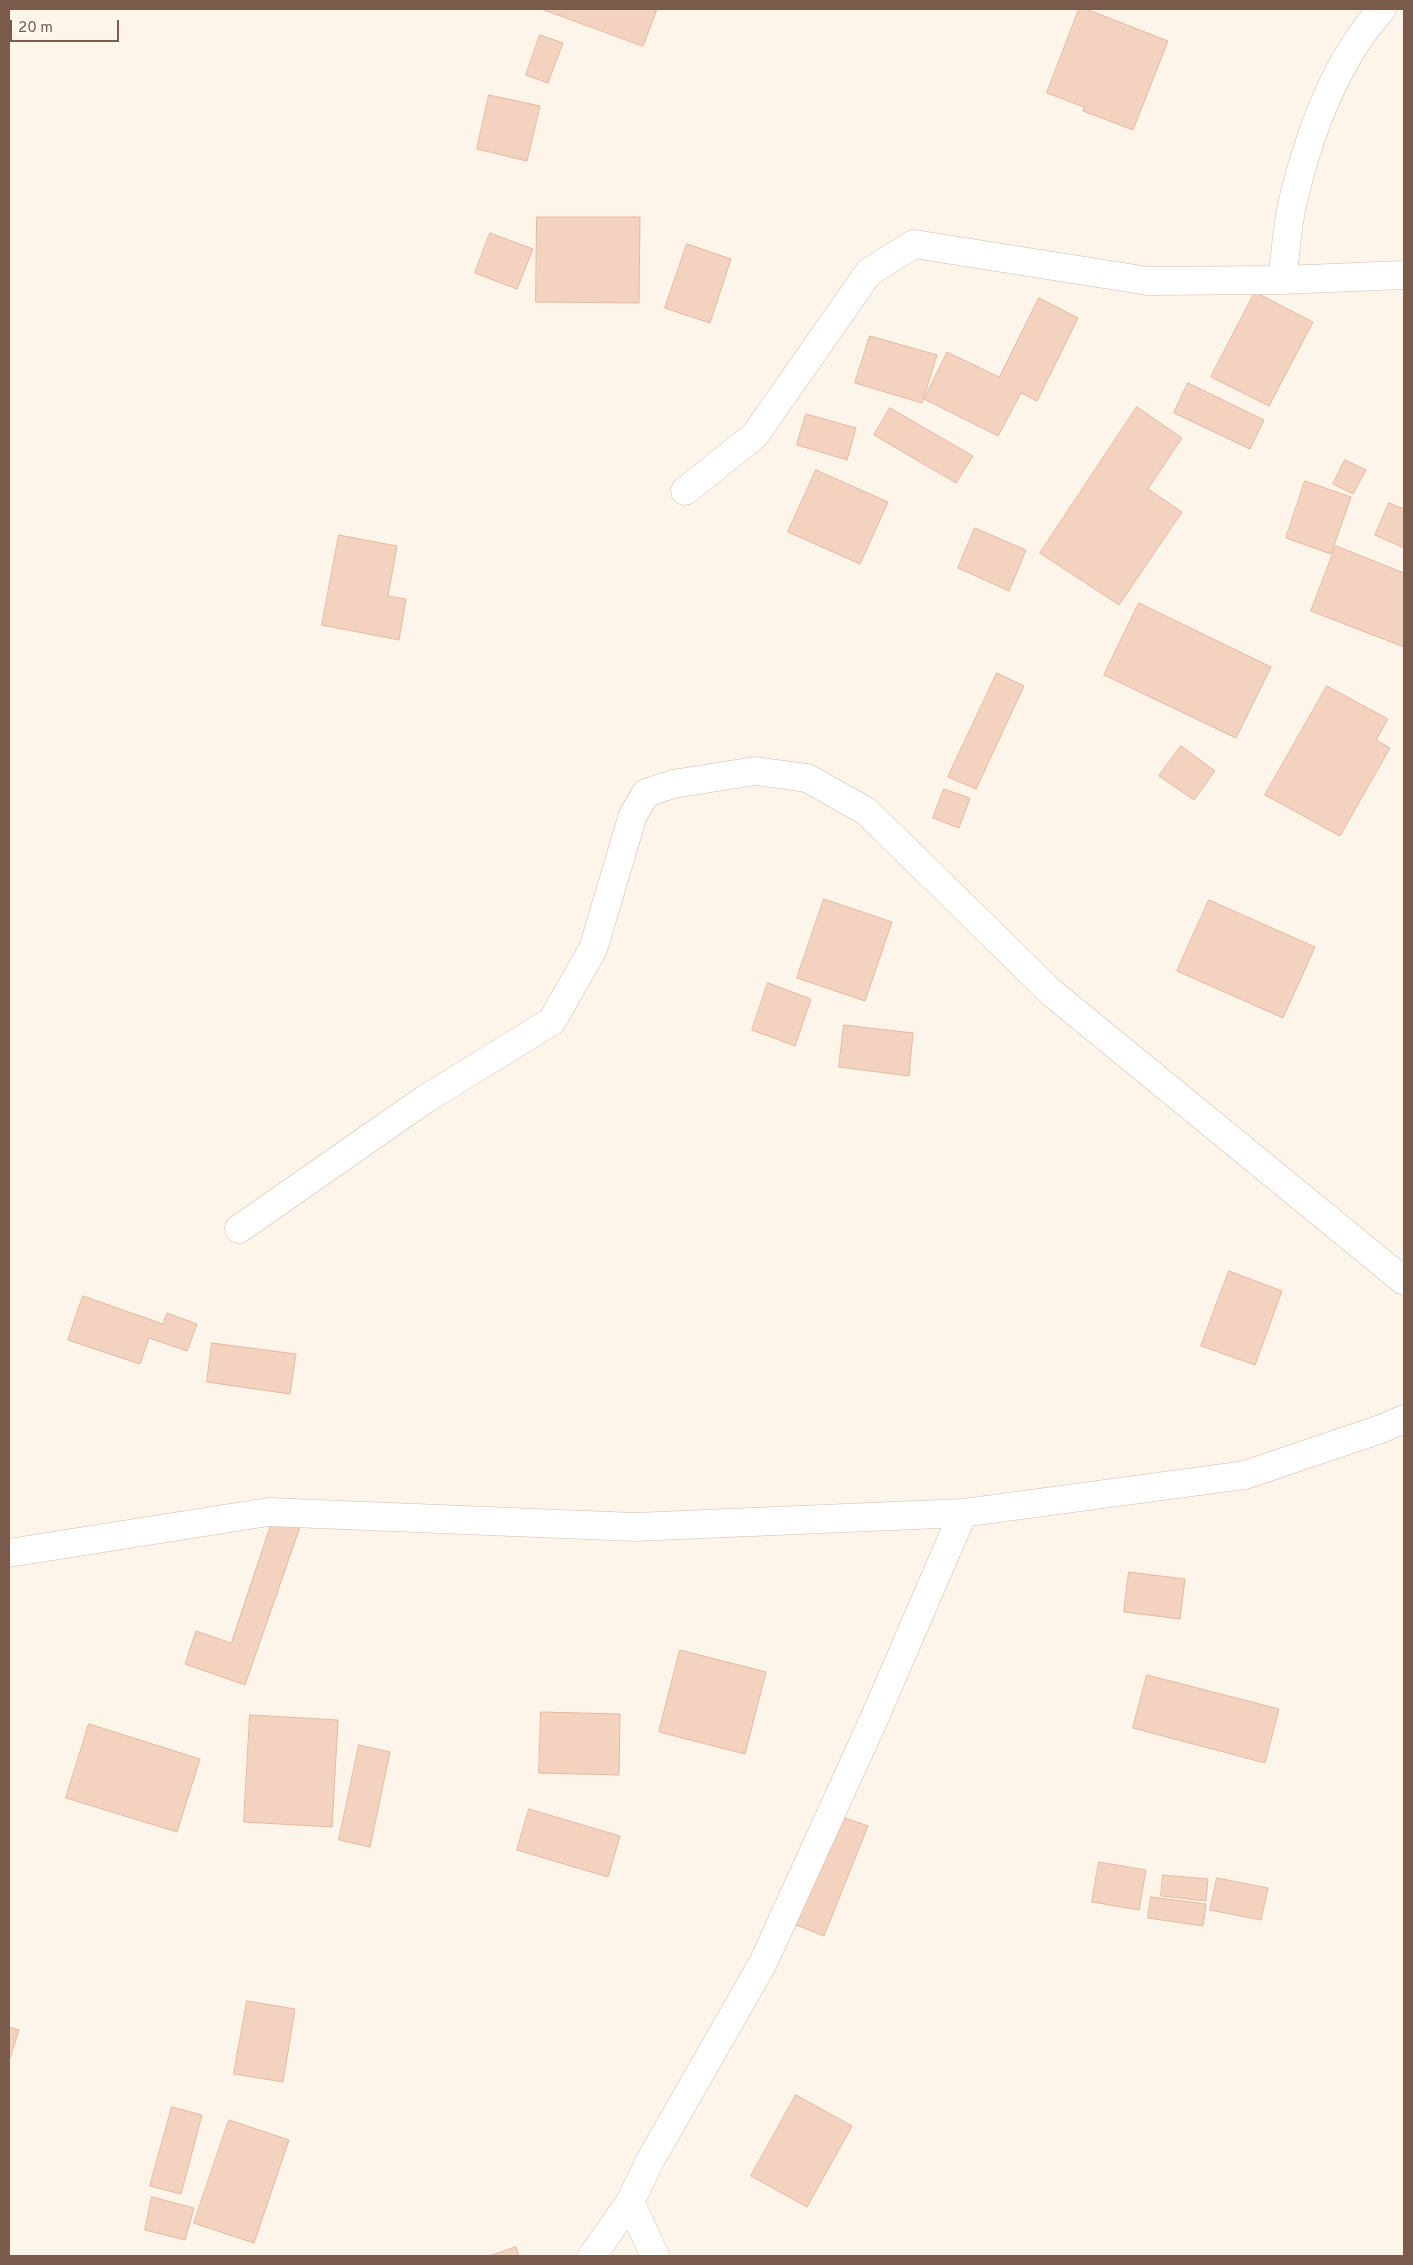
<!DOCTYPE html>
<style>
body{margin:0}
#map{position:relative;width:1413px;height:2265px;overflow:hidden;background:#fdf5e9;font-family:Overpass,sans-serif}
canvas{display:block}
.frame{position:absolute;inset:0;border:10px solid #795a4b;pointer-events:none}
.scale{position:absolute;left:10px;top:20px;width:109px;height:22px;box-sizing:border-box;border:2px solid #795a4b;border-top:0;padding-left:6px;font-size:15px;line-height:18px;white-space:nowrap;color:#795a4b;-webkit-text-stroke:4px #fff9f0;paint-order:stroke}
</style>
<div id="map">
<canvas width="1413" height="2265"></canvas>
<div class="frame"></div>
<div class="scale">20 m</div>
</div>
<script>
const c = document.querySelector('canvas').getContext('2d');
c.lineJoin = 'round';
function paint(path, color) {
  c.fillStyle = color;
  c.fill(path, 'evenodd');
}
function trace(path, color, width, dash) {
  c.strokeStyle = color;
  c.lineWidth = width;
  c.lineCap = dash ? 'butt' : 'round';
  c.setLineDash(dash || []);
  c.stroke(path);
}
const building = new Path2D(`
 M542 9H657L643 46Z
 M1079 9H1086L1168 41 1133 130 1083 111 1084 107 1047 93Z
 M540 35 563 43 548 83 526 75Z
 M489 95 540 106 527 161 477 149Z
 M537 217H640L639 303 536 302Z
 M490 233 533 249 517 289 475 273Z
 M687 244 731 259 710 323 665 308Z
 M1255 292 1313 322 1269 406 1211 377Z
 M1039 298 1078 318 1037 401 1021 393 998 436 924 399 947 352 999 377Z
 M870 336 937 355 922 403 855 383Z
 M1188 383 1264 420 1250 449 1174 413Z
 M1137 407 1182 438 1148 489 1182 512 1119 605 1040 553Z
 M890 408 973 456 956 483 874 435Z
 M806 414 856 428 847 460 797 445Z
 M1345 460 1366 470 1353 494 1333 484Z
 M816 470 888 502 860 564 788 532Z
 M1305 481 1351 497 1331 554 1286 538Z
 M1389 503 1404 509V548L1375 535Z
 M975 528 1026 550 1009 591 958 568Z
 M339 535 397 546 388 596 406 599 399 640 322 625Z
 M1336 546 1404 573V647L1311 611Z
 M1139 603 1271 667 1236 738 1104 675Z
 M997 673 1024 686 976 789 948 777Z
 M1327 686 1388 719 1376 740 1390 748 1340 836 1265 795Z
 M1181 746 1215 771 1194 800 1159 776Z
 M944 789 970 798 959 828 933 818Z
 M824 899 892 922 865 1001 797 978Z
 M1209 900 1315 947 1283 1018 1177 971Z
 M768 983 811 999 795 1046 752 1030Z
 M844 1025 913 1033 909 1076 839 1067Z
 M1229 1271 1282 1291 1255 1365 1201 1346Z
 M83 1296 163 1324 167 1313 197 1324 187 1351 149 1338 140 1364 68 1340Z
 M212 1343 296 1354 290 1394 207 1382Z
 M274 1516 301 1524 245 1685 185 1664 196 1631 231 1643Z
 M1129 1572 1185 1579 1180 1619 1124 1612Z
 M680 1650 766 1672 745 1754 659 1732Z
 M1147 1675 1279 1709 1265 1763 1133 1728Z
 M541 1712 620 1714 619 1775 539 1773Z
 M250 1715 338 1720 332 1827 244 1822Z
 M89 1724 200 1759 177 1832 66 1798Z
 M359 1745 390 1752 370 1847 339 1840Z
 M529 1809 620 1836 608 1877 517 1850Z
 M840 1816 868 1826 824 1936 796 1925Z
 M1099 1862 1146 1870 1139 1910 1092 1902Z
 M1163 1875 1208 1879 1206 1901 1161 1896Z
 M1217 1878 1268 1888 1261 1920 1210 1910Z
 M1151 1897 1206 1904 1203 1926 1148 1918Z
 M247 2001 295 2009 283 2082 234 2074Z
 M9 2027 19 2030 9 2061Z
 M796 2095 852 2126 807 2207 751 2176Z
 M172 2107 202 2115 181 2194 150 2186Z
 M229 2120 289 2140 254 2243 194 2223Z
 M152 2197 194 2208 185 2240 145 2230Z
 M516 2247 519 2256H489Z`);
paint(building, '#f3d2c0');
trace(building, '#e7b8a0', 1);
const minor = new Path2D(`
 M1282 280C1286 252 1287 223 1294 197 1310 131 1337 59 1382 9
 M685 491 755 435 869 272 914 244 1148 281 1282 280 1404 275
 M239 1229 424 1100 552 1021 593 949 633 815 646 793 673 784 755 771 807 778 866 811 1052 993 1404 1281
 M9 1553 268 1512 635 1527 963 1513 1245 1475 1381 1429 1404 1419
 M630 2202 655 2256
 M592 2256 630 2202 651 2159 763 1963 874 1719 963 1513`);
trace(minor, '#d0bcae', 29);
trace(minor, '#fff', 28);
</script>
